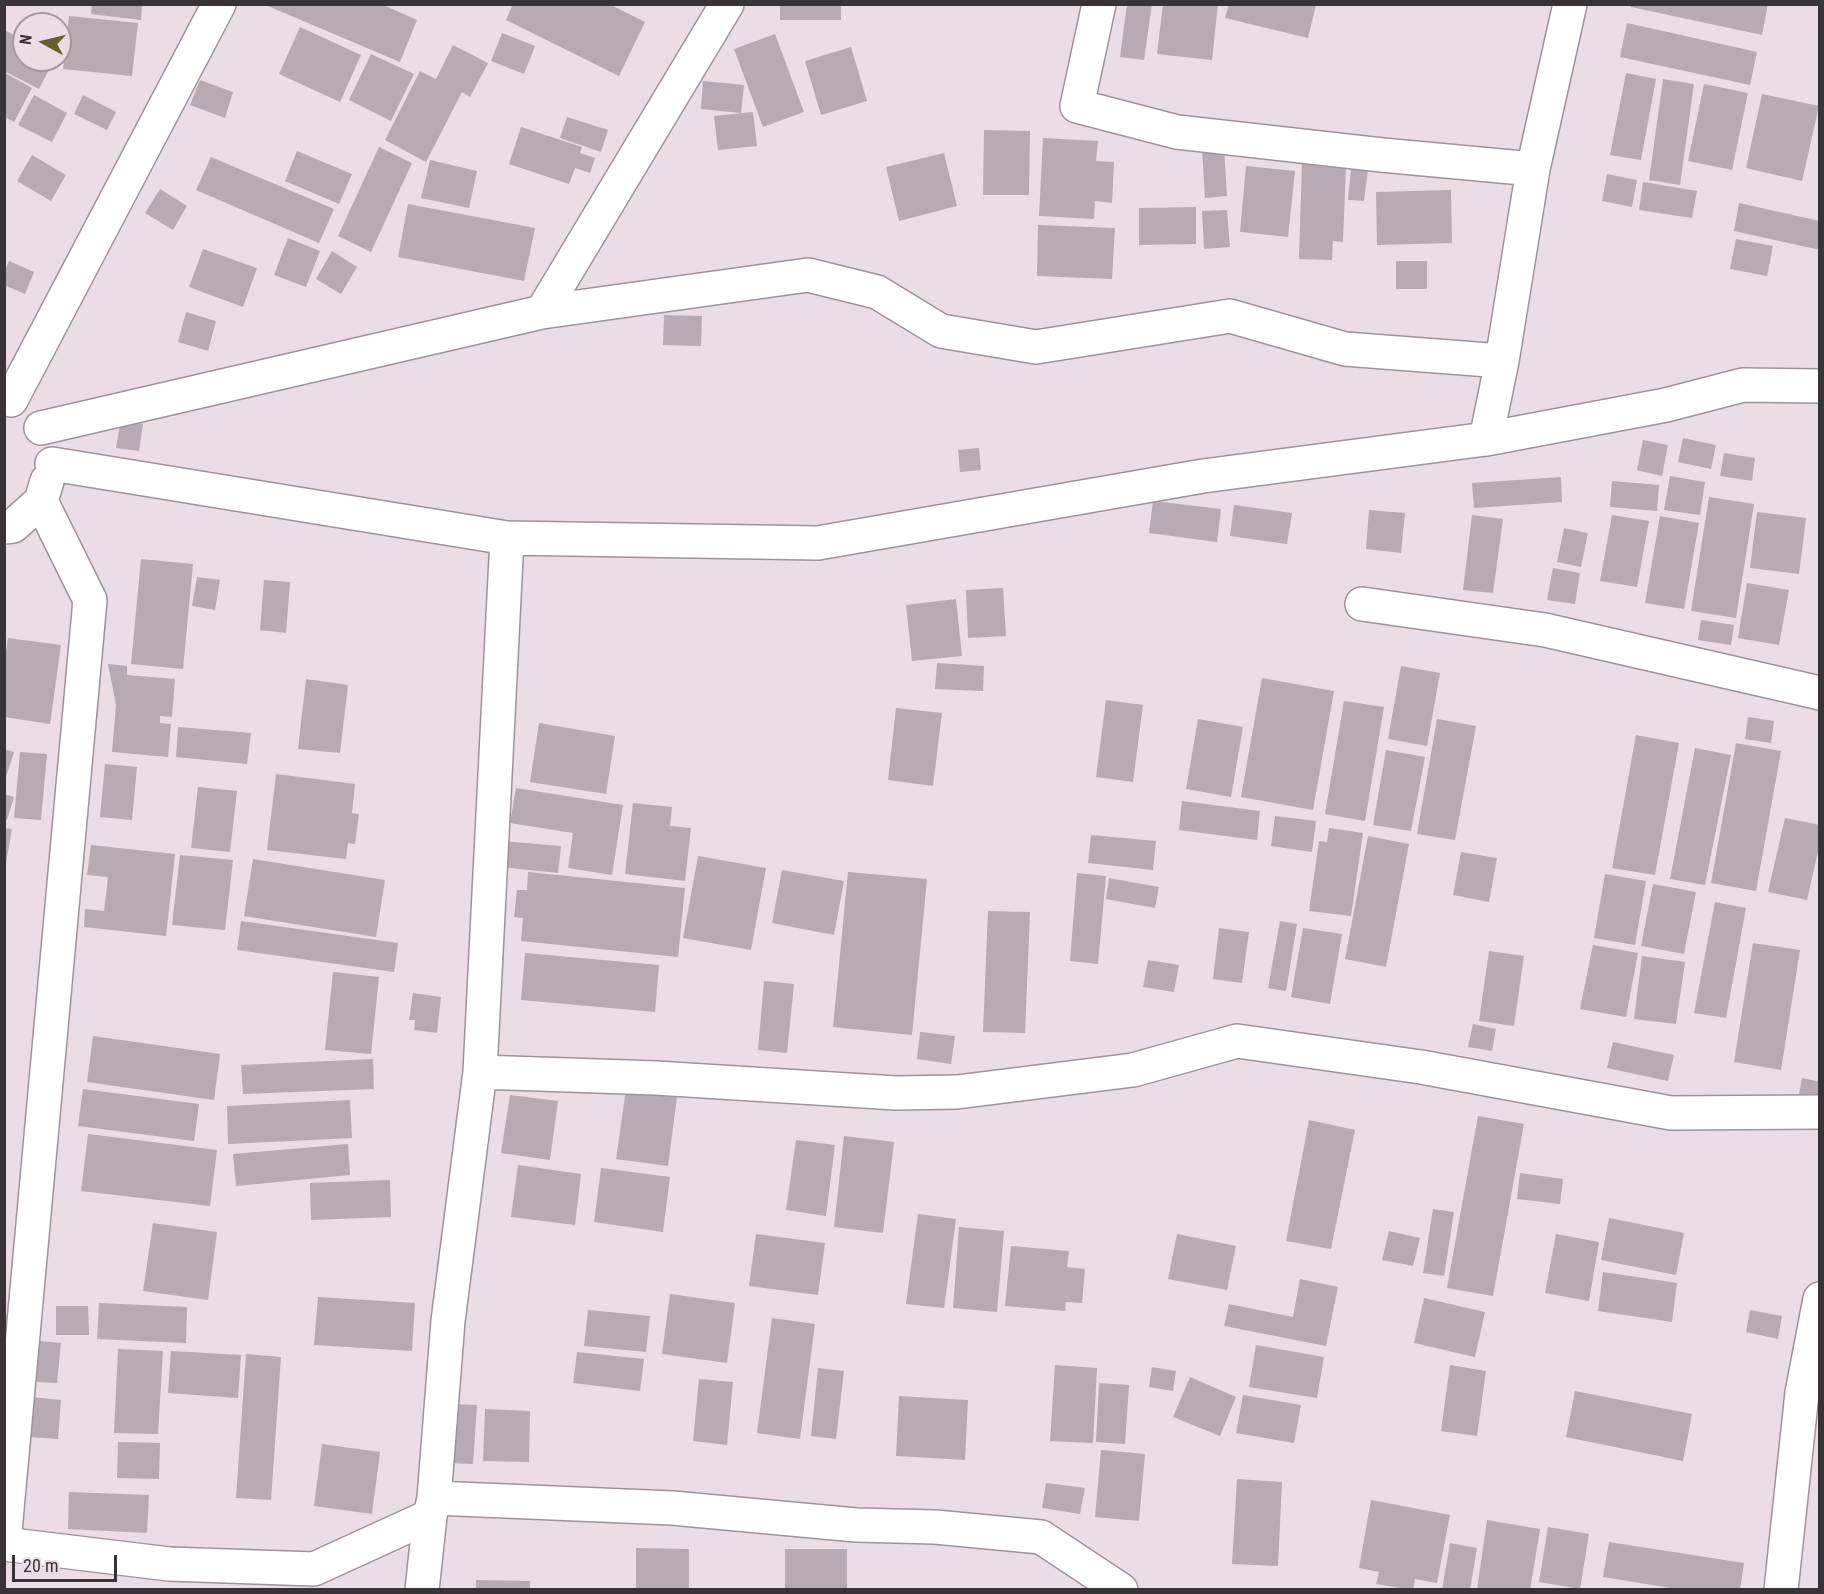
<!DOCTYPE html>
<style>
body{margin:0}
#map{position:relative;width:1824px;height:1594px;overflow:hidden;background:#eadde5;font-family:"Roboto Condensed",sans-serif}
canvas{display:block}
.frame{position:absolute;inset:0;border:6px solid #383336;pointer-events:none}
.north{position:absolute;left:12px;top:12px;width:60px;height:60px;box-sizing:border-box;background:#eadde5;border:2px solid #a3999f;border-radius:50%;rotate:278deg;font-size:16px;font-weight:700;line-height:24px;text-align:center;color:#383336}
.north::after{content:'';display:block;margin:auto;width:21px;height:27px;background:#61612e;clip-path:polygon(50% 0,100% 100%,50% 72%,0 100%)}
.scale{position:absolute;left:12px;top:1555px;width:105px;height:27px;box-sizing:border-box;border:3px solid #383336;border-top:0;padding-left:8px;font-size:18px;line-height:21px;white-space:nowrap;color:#383336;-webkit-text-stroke:4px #eadde5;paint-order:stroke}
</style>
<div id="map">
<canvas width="1824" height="1594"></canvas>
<div class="frame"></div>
<div class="north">N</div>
<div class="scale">20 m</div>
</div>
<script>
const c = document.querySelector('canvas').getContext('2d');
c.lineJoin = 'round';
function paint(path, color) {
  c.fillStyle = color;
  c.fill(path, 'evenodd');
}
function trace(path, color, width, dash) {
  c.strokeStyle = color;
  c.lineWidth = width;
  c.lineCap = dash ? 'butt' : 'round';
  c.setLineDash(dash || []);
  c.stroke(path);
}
paint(new Path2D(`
 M92 4H142L141 20 91 14Z
 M263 4H381L417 20 400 62Z
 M513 4H609L645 22 619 76 506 20Z
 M780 4H841V20H780Z
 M1127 4H1152L1144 60 1120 57Z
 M1163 4H1218L1212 60 1157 54Z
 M1229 4H1312L1316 5 1308 38 1225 18Z
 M1631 4H1768L1762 35 1631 7Z
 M69 16 138 23 132 76 63 69Z
 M1627 23 1757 52 1750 85 1620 57Z
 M300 27 361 55 340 102 279 74Z
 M4 30 24 40V60H44L52 64 39 89 4 71Z
 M502 33 535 46 524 74 491 61Z
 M775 34 804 112 763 127 734 49Z
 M453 45 488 63 470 97 462 92 426 162 385 140 420 71 436 79Z
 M851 47 867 101 821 115 805 61Z
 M371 54 414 74 391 121 349 100Z
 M5 73 32 88 14 122 5 117Z
 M1626 73 1656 79 1641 160 1610 155Z
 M1663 79 1694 84 1680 185 1649 180Z
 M200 80 233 92 225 118 190 105Z
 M703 81 744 85 741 113 701 109Z
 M1704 84 1748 93 1732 170 1688 161Z
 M1762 94 1819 106 1802 181 1746 168Z
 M34 95 67 113 52 142 18 125Z
 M83 95 116 112 107 130 74 114Z
 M753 112 757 146 718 150 714 116Z
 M567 117 608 130 601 152 560 138Z
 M521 127 582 147 580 153 595 158 590 173 575 168 569 184 509 164Z
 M984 130 1030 131 1029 195H983Z
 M1043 138 1098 141 1096 161 1114 162 1112 203 1095 201 1094 219 1039 216Z
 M379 147 412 163 371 252 338 236Z
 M1224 147 1227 196 1205 198 1202 149Z
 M297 151 352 174 339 204 285 181Z
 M944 153 957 206 899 221 886 167Z
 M32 155 66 175 51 201 17 181Z
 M211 157 334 209 319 243 196 190Z
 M430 160 477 171 469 208 421 198Z
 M1352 160 1369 162 1364 201 1348 200Z
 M1302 162 1346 164 1343 242 1333 241 1332 260 1299 259Z
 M1246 166 1295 171 1288 237 1240 232Z
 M1607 174 1637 180 1632 207 1602 201Z
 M1643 182 1697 191 1692 218 1639 210Z
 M160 189 187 206 173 230 145 213Z
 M1451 190 1452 243 1377 245 1376 192Z
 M1739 203 1820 221V250L1734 231Z
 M408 204 535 228 524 281 398 257Z
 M1196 207V244L1139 245V208Z
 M1227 210 1230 247 1204 249 1202 211Z
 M1038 225 1115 228 1112 279 1037 276Z
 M288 238 320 251 306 287 274 275Z
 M1736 239 1773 246 1767 276 1730 269Z
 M203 249 257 268 243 307 189 287Z
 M332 251 357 267 341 294 316 279Z
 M9 261 34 272 25 294 4 285V273Z
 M1396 261H1427V289H1396Z
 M186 312 216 321 208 351 178 342Z
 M664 315 702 316 701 346 663 345Z
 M121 420 143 424 139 451 116 448Z
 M1683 438 1716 445 1711 469 1678 462Z
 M1643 440 1668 445 1662 476 1637 470Z
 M979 448 981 470 960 472 958 450Z
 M1724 453 1755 458 1752 481 1720 476Z
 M1670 476 1705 482 1700 515 1664 510Z
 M1561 477 1562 502 1474 508 1472 483Z
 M1612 481 1659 485 1657 511 1610 507Z
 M1709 497 1754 504 1736 618 1691 611Z
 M1153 501 1221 509 1217 542 1149 533Z
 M1234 505 1292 513 1287 544 1230 536Z
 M1369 510 1405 513 1401 553 1366 549Z
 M1757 512 1806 518 1799 574 1750 568Z
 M1472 515 1503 519 1493 593 1463 590Z
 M1612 515 1649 521 1637 587 1600 581Z
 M1660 516 1699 523 1684 609 1645 603Z
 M1564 528 1588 533 1581 567 1557 562Z
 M141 559 193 564 183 669 131 664Z
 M1553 568 1580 573 1575 604 1547 600Z
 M197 577 220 580 215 610 192 606Z
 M264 580 290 582 286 633 260 630Z
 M1747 583 1789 590 1779 645 1738 638Z
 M1003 588 1006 636 968 638 966 590Z
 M956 599 962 656 912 661 906 605Z
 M1701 620 1734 625 1731 645 1698 640Z
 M8 638 61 645 50 724 4 717V664Z
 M937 663 984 666 983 691 935 689Z
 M108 664 127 666V675L175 679 172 717 160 716V723L171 724 168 757 112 752 116 705Z
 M1401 666 1440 673 1427 746 1388 739Z
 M1262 678 1334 691 1313 810 1241 797Z
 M306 679 348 685 340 753 298 749Z
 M1106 700 1143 705 1133 782 1096 777Z
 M1344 701 1384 707 1365 821 1325 814Z
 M896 708 942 713 933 786 888 780Z
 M1748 717 1774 721 1771 743 1745 739Z
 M1198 719 1243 727 1231 797 1186 789Z
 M1437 719 1476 726 1455 840 1417 834Z
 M539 723 615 736 606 794 530 782Z
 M178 727 251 733 247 764 176 757Z
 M1636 735 1679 743 1655 875 1612 868Z
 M1736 743 1781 751 1756 891 1711 883Z
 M1695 748 1731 755 1705 885 1670 879Z
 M4 749 14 752 5 780H4Z
 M1386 750 1425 757 1411 831 1373 825Z
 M20 752 47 754 41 820 14 818Z
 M105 764 137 767 132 820 100 817Z
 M276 774 355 784 352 813 359 814 355 844 348 843 346 859 267 850Z
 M198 787 237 791 230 852 191 848Z
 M516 788 623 805 612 875 568 868 573 833 510 823Z
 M4 794 14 797 7 820 4 819Z
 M1182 801 1260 811 1257 840 1179 830Z
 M633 803 672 807 670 826 691 828 685 881 625 874Z
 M1275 816 1316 821 1312 852 1271 846Z
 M1785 818 1820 825V843L1807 900 1768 892Z
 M4 828 12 829 6 863H4Z
 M1329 828 1363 833 1351 916 1309 911 1319 841 1327 842Z
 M1091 835 1156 841 1153 870 1088 863Z
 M1368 836 1409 844 1386 967 1345 959Z
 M502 841 561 846 558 873 500 867Z
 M91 845 175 854 166 936 84 927 85 909 104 911 108 877 87 875Z
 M1461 852 1497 858 1489 902 1453 895Z
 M180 855 233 860 225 930 172 925Z
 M698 856 766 868 751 950 683 938Z
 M253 859 385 880 376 937 244 916Z
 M782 870 844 881 834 935 772 923Z
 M528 872 685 888 678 957 521 941 523 918 514 917 517 890H527Z
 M848 872 927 879 912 1035 833 1027Z
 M1077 873 1106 876 1098 964 1070 961Z
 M1605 874 1646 881 1635 945 1594 938Z
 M1109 878 1159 887 1155 908 1106 899Z
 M1653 884 1696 892 1684 954 1641 946Z
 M1715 902 1746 908 1726 1018 1694 1013Z
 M988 911 1030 912 1025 1033 983 1032Z
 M241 921 398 943 394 972 237 950Z
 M1280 921 1297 924 1286 991 1268 988Z
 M1219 928 1249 932 1242 983 1213 979Z
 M1303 928 1342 934 1330 1004 1291 997Z
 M1753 943 1800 950 1781 1070 1734 1062Z
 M1593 945 1638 953 1626 1017 1580 1009Z
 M1489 951 1524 956 1514 1026 1479 1021Z
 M525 953 659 965 655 1012 521 1000Z
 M1642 956 1685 962 1676 1024 1634 1019Z
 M1148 960 1179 965 1174 992 1143 987Z
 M333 972 379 977 371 1054 325 1050Z
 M764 981 794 984 787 1053 758 1050Z
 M413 993 441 997 437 1033 414 1030 415 1020H409Z
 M1473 1024 1496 1029 1492 1051 1468 1047Z
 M920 1032 955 1036 951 1064 917 1059Z
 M93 1036 220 1054 214 1100 87 1082Z
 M1613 1042 1674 1055 1668 1081 1607 1068Z
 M373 1059 374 1089 243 1094 241 1065Z
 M1802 1078 1820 1082V1104L1798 1099Z
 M83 1089 199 1104 194 1141 78 1126Z
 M626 1090 677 1097 668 1166 616 1159Z
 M510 1095 558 1101 550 1160 501 1153Z
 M350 1100 352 1138 228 1144 227 1106Z
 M1478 1116 1524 1124 1493 1296 1447 1288Z
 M1309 1120 1355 1130 1331 1249 1286 1241Z
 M88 1134 217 1150 210 1206 81 1191Z
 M844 1136 894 1142 883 1233 834 1227Z
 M796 1140 835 1145 826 1216 786 1210Z
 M348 1144 350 1175 236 1186 233 1154Z
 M518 1165 581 1174 575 1225 511 1217Z
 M601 1168 670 1177 663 1232 594 1222Z
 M1520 1173 1563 1179 1560 1204 1517 1199Z
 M390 1180 391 1217 311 1220 310 1183Z
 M1433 1209 1454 1212 1444 1276 1423 1273Z
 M918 1214 956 1219 944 1308 906 1304Z
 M1609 1218 1684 1233 1676 1275 1601 1260Z
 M153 1223 217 1232 208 1300 143 1291Z
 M959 1227 1004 1231 997 1312 953 1308Z
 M1389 1231 1420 1238 1413 1266 1382 1260Z
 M756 1234 825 1243 818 1295 749 1286Z
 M1177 1234 1236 1246 1227 1290 1168 1279Z
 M1556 1234 1599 1242 1589 1301 1545 1293Z
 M1011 1246 1069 1251 1067 1267 1085 1269 1082 1303 1066 1302 1065 1311 1005 1306Z
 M1603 1272 1677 1283 1672 1322 1598 1311Z
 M1300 1279 1338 1287 1326 1346 1224 1326 1229 1304 1293 1317Z
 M670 1294 735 1303 727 1363 662 1354Z
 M318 1297 415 1303 412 1351 314 1345Z
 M1424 1298 1485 1312 1475 1357 1414 1343Z
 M99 1303 187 1307 186 1343 97 1339Z
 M56 1306H88L89 1335H56Z
 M588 1310 650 1316 646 1352 584 1346Z
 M1750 1310 1782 1316 1778 1339 1746 1332Z
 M772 1318 815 1324 800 1439 757 1433Z
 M40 1341 61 1343 57 1383 36 1382Z
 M1256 1345 1324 1357 1317 1398 1249 1387Z
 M118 1349 163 1351 158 1434 114 1433Z
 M171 1351 241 1355 238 1398 168 1393Z
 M577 1352 644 1359 640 1391 573 1383Z
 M246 1354 281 1357 271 1500 236 1498Z
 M1055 1365 1097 1368 1093 1443 1050 1441Z
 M1450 1365 1486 1371 1477 1436 1441 1431Z
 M1152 1367 1176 1371 1173 1391 1149 1387Z
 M818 1368 844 1371 836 1439 811 1436Z
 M1190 1377 1236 1397 1220 1436 1173 1417Z
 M699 1379 733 1382 727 1445 693 1441Z
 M1099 1383 1129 1385 1125 1444 1096 1442Z
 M1575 1391 1692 1414 1683 1461 1566 1437Z
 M1243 1395 1301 1405 1294 1443 1236 1433Z
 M899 1396 968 1400 965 1460 896 1456Z
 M31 1397 61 1400 58 1439 29 1437Z
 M451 1404 477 1405 473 1464 448 1463Z
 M485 1409 530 1411 529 1462 483 1461Z
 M118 1442 160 1443 159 1479 117 1478Z
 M322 1444 380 1452 372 1514 314 1506Z
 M1101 1450 1145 1454 1139 1521 1095 1517Z
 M1237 1479 1282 1482 1278 1566 1232 1564Z
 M1046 1483 1085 1488 1080 1514 1042 1508Z
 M69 1492 149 1495 147 1533 68 1529Z
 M1371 1500 1450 1515 1437 1583 1415 1579 1413 1590 1376 1584 1379 1572 1359 1568Z
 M1487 1520 1540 1529 1530 1590H1477Z
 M1548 1527 1589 1534 1580 1589 1539 1582Z
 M1609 1542 1744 1563 1740 1590H1683L1603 1577Z
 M1450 1543 1477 1548 1470 1590H1442Z
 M636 1548 689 1549V1590H636Z
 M785 1549H847V1590H785Z
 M476 1580 530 1581V1590H476Z`), '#b7aab2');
const minor = new Path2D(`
 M727 4 542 312 808 275 877 292 941 331 1036 347 1230 316 1345 349 1502 361
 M1099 4 1077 106 1177 132 1382 155 1533 169
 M11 400 219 4
 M41 428 542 312
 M1486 439 1502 361 1533 169 1570 4
 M52 464 507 538 818 543 1203 476 1486 439 1666 405 1743 385 1820 386
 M4 527 13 526 41 501 47 481
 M1362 604 1545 630 1820 693
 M480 1072 656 1078 896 1093 957 1092 1133 1070 1237 1041 1421 1067 1671 1113 1820 1112
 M434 1498 448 1321 480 1072 507 538
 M4 1542 90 600 41 501
 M4 1544 169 1564 314 1569 430 1516
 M422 1590 430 1516 434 1498 672 1508 856 1525 935 1527 1041 1537 1121 1590
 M1781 1590 1802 1393 1820 1299`);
trace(minor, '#9f939b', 36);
trace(minor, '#fff', 33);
</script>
